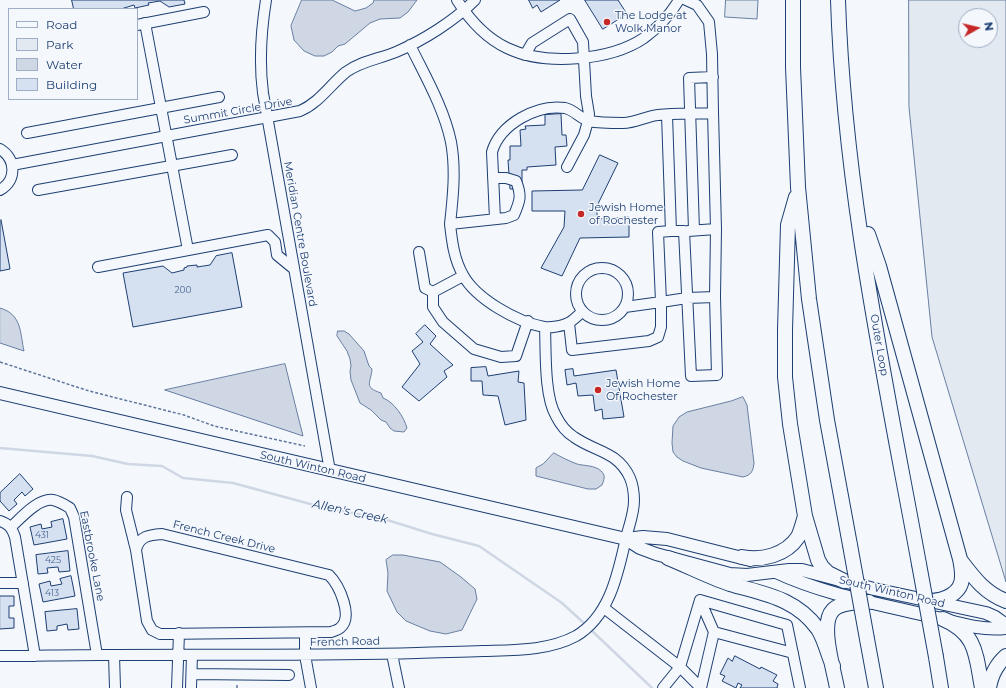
<!DOCTYPE html>
<style>
body{margin:0}
#map{position:relative;width:1006px;height:688px;overflow:hidden;background:#f4f7fb;font-family:Montserrat,sans-serif}
canvas{display:block}
.legend{position:absolute;left:8px;top:8px;width:130px;height:92px;box-sizing:border-box;background:#f4f7fb;border:1px solid #9eadc5;margin:0;padding:5px 7px;list-style:none;font-size:12px;color:#1d3f73}
.legend li{display:flex;align-items:center;gap:8px;height:20px}
.legend b{width:20px;border:1px solid #9eadc5}
.north{position:absolute;left:958px;top:8px;width:40px;height:40px;box-sizing:border-box;background:#f4f7fb;border:1px solid #9eadc5;border-radius:50%;rotate:82deg;font-size:11px;font-weight:700;line-height:16px;text-align:center;color:#1d3f73}
.north::after{content:'';display:block;margin:auto;width:14px;height:18px;background:#c62828;clip-path:polygon(50% 0,100% 100%,50% 72%,0 100%)}
</style>
<div id="map">
<canvas width="1006" height="688"></canvas>
<ul class="legend">
<li><b style="height:5px;background:#f4f7fb"></b>Road</li>
<li><b style="height:11px;background:#e3e9f0"></b>Park</li>
<li><b style="height:11px;background:#cfd7e4"></b>Water</li>
<li><b style="height:11px;background:#d5e0f0"></b>Building</li>
</ul>
<div class="north">N</div>
</div>
<script>
const c = document.querySelector('canvas').getContext('2d');
c.lineJoin = 'round';
function paint(path, color) {
  c.fillStyle = color;
  c.fill(path, 'evenodd');
}
function trace(path, color, width, dash) {
  c.strokeStyle = color;
  c.lineWidth = width;
  c.lineCap = dash ? 'butt' : 'round';
  c.setLineDash(dash || []);
  c.stroke(path);
}
function label(font, color, halo, rows, align = 'center') {
  c.font = font + ' Montserrat,sans-serif';
  c.lineWidth = 3;
  c.setLineDash([]);
  c.textBaseline = 'middle';
  c.strokeStyle = halo;
  c.fillStyle = color;
  for (const [text, x, y, turn = 0] of rows) {
    c.save();
    c.translate(x, y);
    c.rotate((+turn || 0) * Math.PI / 180);
    c.textAlign = isNaN(turn) ? turn : align;
    if (halo) c.strokeText(text, 0, 0);
    c.fillText(text, 0, 0);
    c.restore();
  }
}
const green = new Path2D(`
 M726 0H758L757 19 725 17Z
 M909 0H1006V582L932 337 909 107ZM966 16H990V40H966Z`);
paint(green, '#e3e9f0');
trace(green, '#687fa3', 1);
const water = new Path2D(`
 M302 0H332L355 11 366 8 373 3 374 0H417L408 12 400 18 380 19 370 23 345 44 338 46 332 52 324 56H315L304 51 294 40 291 26Z
 M0 308C22 314 20 333 24 351L0 343Z
 M338 331H344L349 334 364 351 369 366 372 369C371 383 363 387 381 393L383 398C394 402 404 417 407 428L404 432 394 431 390 428 386 422 381 420 371 410 360 403 351 380 350 371 351 366 350 359 347 351 337 336Z
 M285 364 303 436 165 390Z
 M743 397 747 405 754 463C753 472 751 475 743 477L701 468 683 461 677 457 673 452 672 443 673 426 679 417 687 412 731 401Z
 M554 453C561 457 569 461 577 464 584 466 595 465 601 471 606 475 604 480 602 485L596 489H588L536 476V468L543 464Z
 M393 555H403L440 562 461 577 475 589 477 599 462 630 446 634 430 631 406 621 397 612 387 591 388 573 386 560Z`);
paint(water, '#cfd7e4');
trace(water, '#687fa3', 1);
trace(new Path2D(`
 M0 448 92 456 128 464 162 466 183 478 233 483 325 508 384 519 432 534 479 546 562 603 586 625
 M590 629 652 688`), '#cfd7e4', 2.5);
const building = new Path2D(`
 M72 0H184L185 4 169 7 160 1 148 3 149 5 135 8 134 5 121 9H74Z
 M529 0H560L541 12 537 5 533 8Z
 M585 0H618L627 14 603 29Z
 M561 114 562 135H566L567 146 555 147 556 165 527 167V170H522V182L516 183 517 189H510L508 160H510V146H521L520 130 526 129 525 126 545 125V115Z
 M600 155 618 163 596 208 598 219 629 217V237L580 238 562 276 541 268 564 227 565 211H532V191L582 190Z
 M1 220 10 269 0 271V221Z
 M232 253 242 307 133 327 123 273 163 266 172 273 184 270V268L187 267V266L197 265V267L210 265 216 256Z
 M425 325 436 336 430 344 453 365 444 371 447 377 419 401 402 387 420 364 412 351 423 342 416 334Z
 M486 367 488 376 519 371 518 382 524 383 526 420 505 425 498 396 483 395 482 381H471V368Z
 M573 369 574 376 616 370 624 417 603 419 602 409 595 411 593 395 578 396 576 383 567 385 565 370Z
 M20 474 33 489 25 496 22 492 14 500 17 504 9 511 0 501V493Z
 M63 519 67 539 34 545 30 527 41 524 42 529 52 527 51 522Z
 M68 551 70 571 59 572 58 567 47 568 48 573 38 574 36 555Z
 M71 576 75 596 43 602 39 584 50 581 51 586 62 584 60 579Z
 M0 596H14V606H9V618H14V628L0 629Z
 M77 609 79 629 68 630 67 624 57 626V630L47 631 45 612Z
 M735 656 760 669 761 667 777 675 773 681 778 684 777 688H740L742 685 738 683 736 688 722 681 725 676 720 674 728 658 732 661Z`);
paint(building, '#d5e0f0');
trace(building, '#1d3f73', 1);
const minor = new Path2D(`
 M266 0C261 31 259 62 263 93L330 471
 M457 0C469 19 486 38 507 48 544 66 610 61 644 38 658 28 670 15 679 0
 M145 23 188 250
 M137 25 204 12
 M410 45C425 76 444 108 451 142 456 169 453 197 450 224L506 218 514 215C520 201 522 196 516 181L506 178H493
 M525 55 532 43 570 19 583 42 586 96 589 114 588 121 584 135 567 167
 M667 115 671 231H684L691 376 717 375 715 297 716 229 713 112
 M27 133 219 97
 M0 149C16 159 17 180 0 190
 M12 165 300 111C319 103 330 85 346 72 361 61 379 59 396 52 424 40 454 21 475 0
 M38 190 232 155
 M495 219 492 152C500 124 537 104 565 108 574 110 581 119 589 121 599 123 612 123 623 123 635 123 647 116 658 115 676 113 695 114 713 113L712 54 709 22 697 5 686 0
 M450 224C452 242 454 259 463 275 476 299 517 322 544 327 550 328 563 326 568 323 573 321 578 315 582 312
 M694 230 689 78 713 77
 M688 231 716 229
 M419 252 425 288 433 292
 M98 267 268 235 275 242 277 255 294 269
 M576 294a26 26 0 1 1 52 0a26 26 0 1 1-52 0Z
 M463 276 433 292V307L443 322 474 349 501 357 516 356 528 321
 M625 307 661 302 658 232 671 231
 M569 323 572 350 649 341 658 337 661 327V302L687 298 715 297
 M127 497 126 510 136 550
 M0 521C9 524 12 528 15 537L35 656
 M11 527C21 518 38 498 53 500 59 501 65 505 70 508L74 517 97 655
 M162 534 329 575C339 585 354 617 340 628 338 630 334 631 331 632L160 634 152 630 147 621 136 550C139 536 149 535 162 534Z
 M0 583H23
 M700 600 714 632
 M604 608 680 667 701 688
 M305 633V655L311 688
 M392 654 399 688
 M114 655 115 688
 M0 656C33 656 66 655 100 655 205 654 311 656 417 653 439 652 461 652 483 651 514 650 548 651 576 636 610 616 618 573 626 538 629 526 634 513 634 501 634 493 633 485 630 478 618 451 595 452 574 437 566 432 560 424 556 416 544 396 546 351 545 327
 M192 674 289 675
 M177 688 179 633
 M191 688 192 655
 M663 688 680 667 700 600 787 625 800 688
 M701 688 714 632 793 653`);
const major = new Path2D(`
 M0 393 626 539 640 548 656 554 730 574 747 575 789 570H802L874 589 986 613 995 617 1006 625
 M626 539 643 537 667 539 750 560
 M776 572C823 594 875 603 925 615 953 621 976 631 1006 628`);
const highway = new Path2D(`
 M793 0V67L798 187 809 299 827 420 850 545
 M838 0C844 190 885 378 919 564
 M796 197 788 225 785 330V377L790 424 805 516 818 560 822 567 828 573 844 581
 M868 234 879 266 960 559C961 564 962 570 962 575 963 593 945 601 929 601
 M742 557C762 561 786 555 798 537 801 531 803 523 805 516
 M668 558C688 566 709 577 730 584 764 594 796 598 818 629 825 640 828 655 833 666
 M961 561C974 578 985 593 1006 601
 M943 619C977 633 976 656 982 688
 M867 639 876 688
 M936 657 941 688
 M837 688C834 670 819 624 833 610 841 602 858 602 869 602
 M989 688C991 675 996 665 1006 656`);
trace(minor, '#1d3f73', 12);
trace(major, '#1d3f73', 14);
trace(highway, '#1d3f73', 16);
trace(new Path2D(`
 M0 362 89 391 184 415 214 426 305 446
 M237 688V685`), '#5e769c', 1.5, [3, 2]);
trace(minor, '#f4f7fb', 10);
trace(major, '#f4f7fb', 12);
trace(highway, '#f4f7fb', 14);
const highwayBridge = new Path2D(`
 M850 545 867 639
 M919 564 936 657`);
trace(highwayBridge, '#1d3f73', 16, []);
trace(highwayBridge, '#f4f7fb', 14);
for (const [x, y, r, color] of [
 [607,22,4,"#c62828"],
 [581,214,4,"#c62828"],
 [598,390,4,"#c62828"]
]) {
  const dot = new Path2D();
  dot.arc(x, y, r, 0, 2 * Math.PI);
  c.fillStyle = color;
  c.fill(dot);
  trace(dot, '#f4f7fb', 1.5);
}
label('9px', '#4b6792', null, [
 ["200",183,290],
 ["431",42,535],
 ["425",53,560],
 ["413",52,593]
]);
label('11px', '#1d3f73', '#f4f7fb', [
 ["The Lodge at",615,16],
 ["Wolk Manor",615,29],
 ["Jewish Home",589,208],
 ["of Rochester",589,221],
 ["Jewish Home",606,384],
 ["Of Rochester",606,397]
], 'left');
label('11px', '#1d3f73', '#f4f7fb', [
 ["Summit Circle Drive",238,111,-10],
 ["Meridian Centre Boulevard",300,234,80],
 ["Outer Loop",879,345,80],
 ["South Winton Road",313,467,13],
 ["French Creek Drive",224,537,14],
 ["Eastbrooke Lane",92,556,79],
 ["South Winton Road",892,592,13],
 ["French Road",345,642,-1]
]);
label('italic 12px', '#1d3f73', '#f4f7fb', [
 ["Allen's Creek",350,512,12]
]);
</script>
